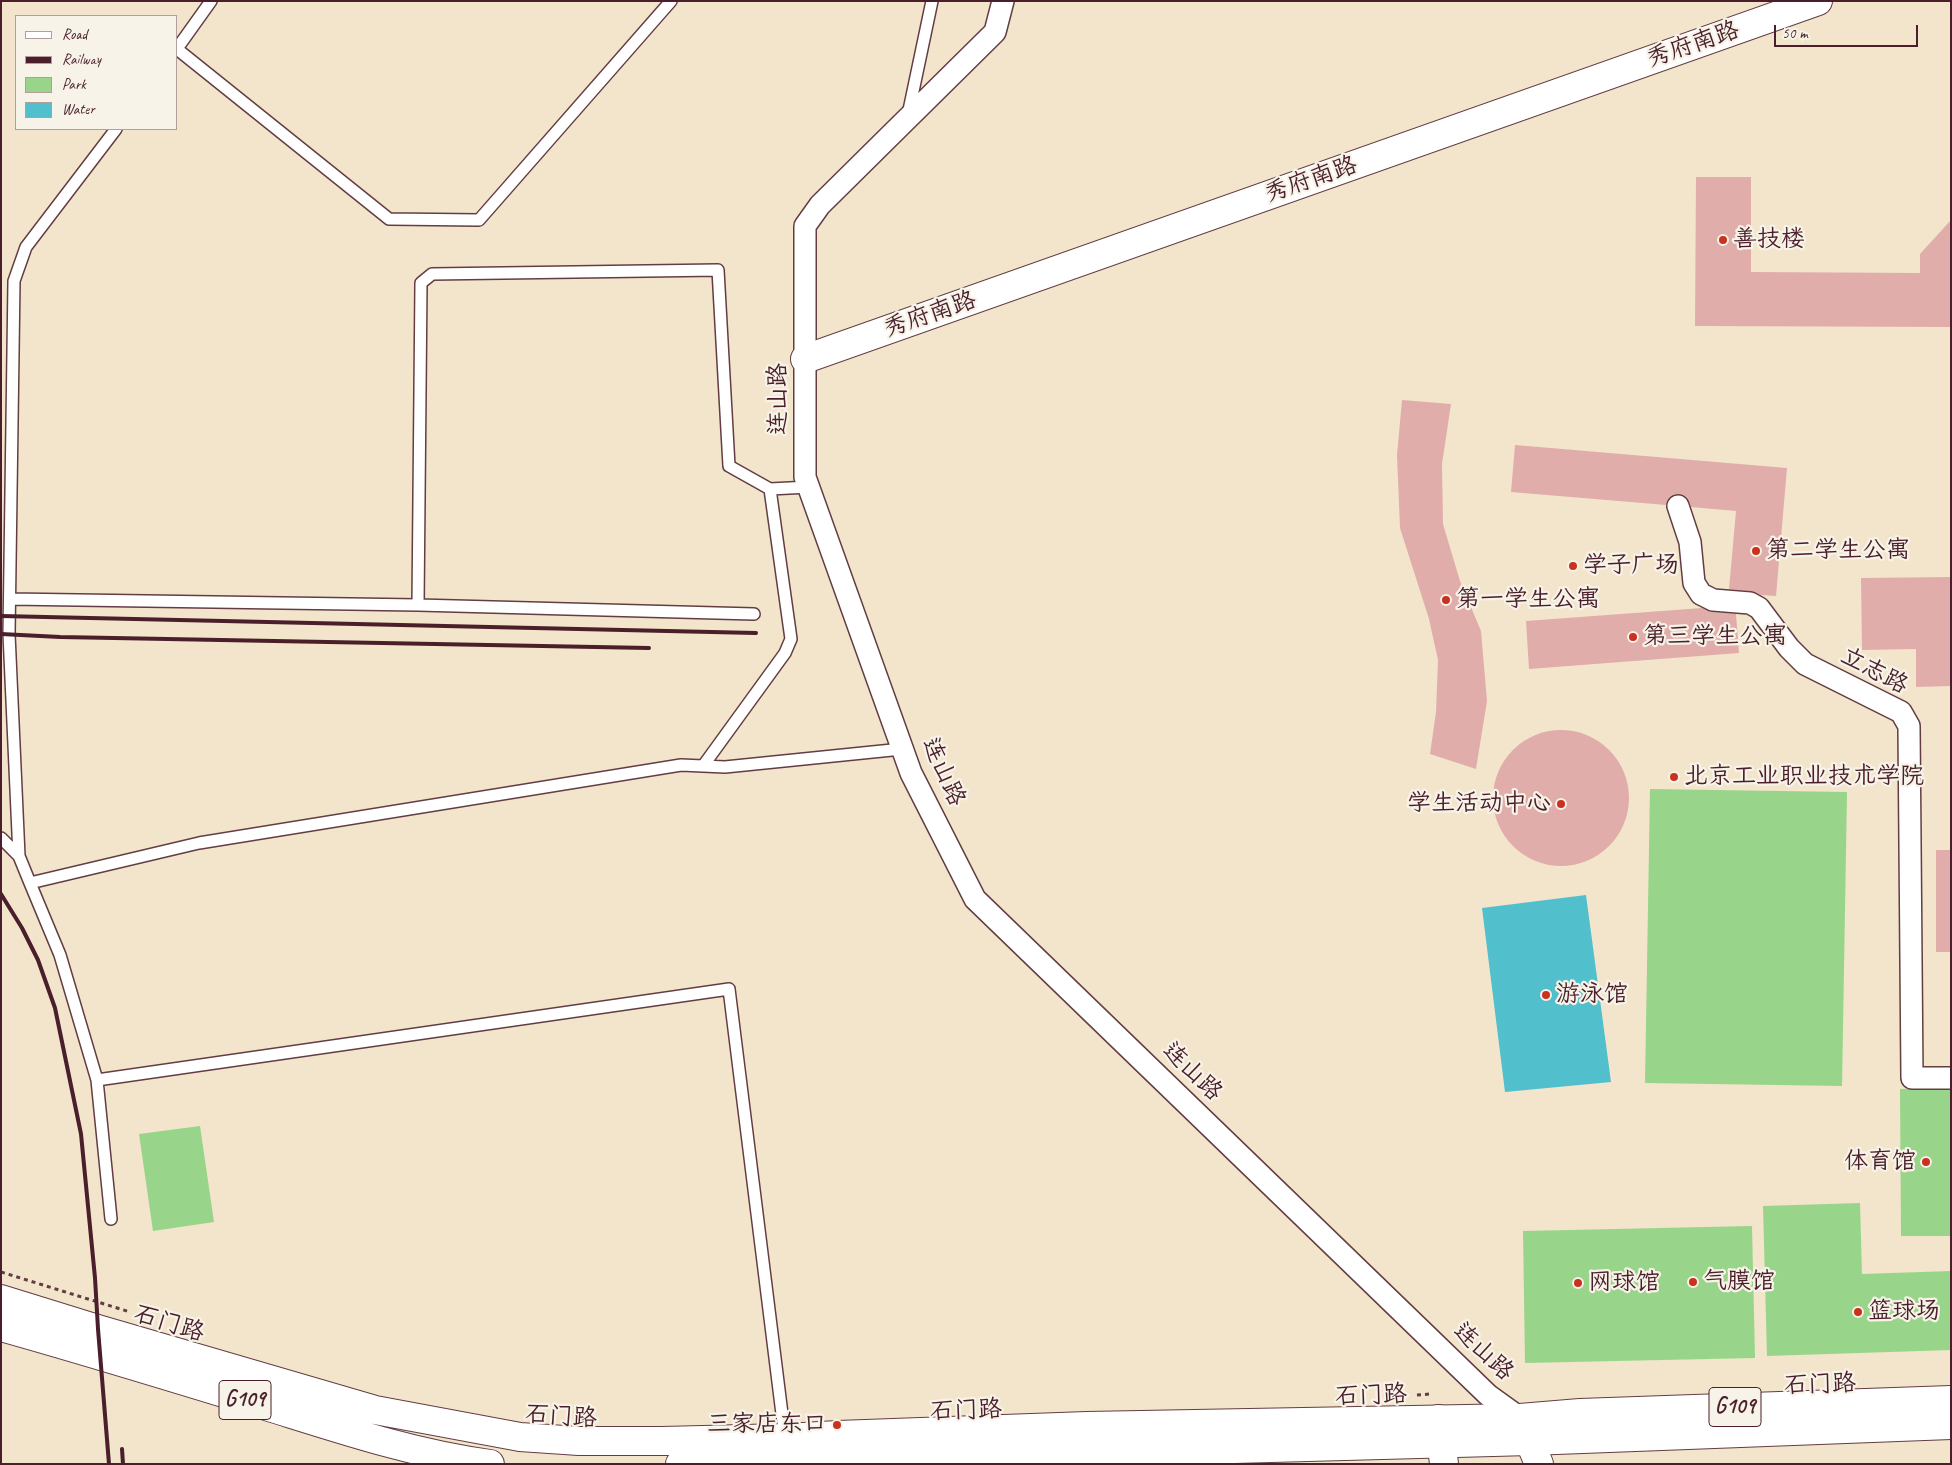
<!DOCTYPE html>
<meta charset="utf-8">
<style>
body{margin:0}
#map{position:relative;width:1952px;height:1465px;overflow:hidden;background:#f2e5cb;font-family:Caveat,sans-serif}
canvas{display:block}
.frame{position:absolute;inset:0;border:2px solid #4a1f2b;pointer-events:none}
.legend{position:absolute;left:15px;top:15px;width:162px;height:115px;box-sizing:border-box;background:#f7f3e8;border:1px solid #b29e9c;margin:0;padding:6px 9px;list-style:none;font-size:15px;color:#4a1f2b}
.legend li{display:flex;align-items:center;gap:10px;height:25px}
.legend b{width:25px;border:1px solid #b29e9c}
.scale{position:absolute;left:1774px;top:25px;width:144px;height:22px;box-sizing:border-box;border:2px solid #4a1f2b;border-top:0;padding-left:6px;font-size:15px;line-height:18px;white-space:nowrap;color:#4a1f2b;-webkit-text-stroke:4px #f7f3e8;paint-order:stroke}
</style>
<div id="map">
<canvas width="1952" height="1465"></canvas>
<div class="frame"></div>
<ul class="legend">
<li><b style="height:6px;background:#fff"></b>Road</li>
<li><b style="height:6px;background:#4a1f2b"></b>Railway</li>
<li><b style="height:14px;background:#98d58a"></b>Park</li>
<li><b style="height:14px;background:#52bfcc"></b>Water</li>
</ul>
<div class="scale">50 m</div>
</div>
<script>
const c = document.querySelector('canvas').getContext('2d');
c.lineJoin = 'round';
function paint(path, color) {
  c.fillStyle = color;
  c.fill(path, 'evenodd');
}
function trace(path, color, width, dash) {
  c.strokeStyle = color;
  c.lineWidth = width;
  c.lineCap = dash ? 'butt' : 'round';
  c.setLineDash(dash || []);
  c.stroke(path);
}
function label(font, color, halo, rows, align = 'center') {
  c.font = font + ' Caveat,"LXGW WenKai TC",sans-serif';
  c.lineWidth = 4.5;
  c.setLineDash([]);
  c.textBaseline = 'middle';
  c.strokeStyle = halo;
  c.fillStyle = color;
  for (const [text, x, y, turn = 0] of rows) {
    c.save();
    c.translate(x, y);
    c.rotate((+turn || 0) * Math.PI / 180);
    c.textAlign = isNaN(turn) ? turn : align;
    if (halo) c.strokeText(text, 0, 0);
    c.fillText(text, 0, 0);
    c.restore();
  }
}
paint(new Path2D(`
 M1650 789 1847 792 1842 1086 1645 1083Z
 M1951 1088V1236H1901L1900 1089Z
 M200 1126 214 1222 153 1231 139 1134Z
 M1860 1203 1862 1274 1951 1271V1350L1767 1356 1763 1206Z
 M1752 1226 1755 1358 1525 1363 1523 1231Z`), '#98d58a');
paint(new Path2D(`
 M1586 895 1611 1082 1505 1092 1482 908Z`), '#52bfcc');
paint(new Path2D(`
 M1696 177H1751V272L1920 273V254L1951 220V327L1695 326Z
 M1402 400 1451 404 1442 464 1443 524 1460 581 1481 631 1487 701 1476 769 1430 754 1436 712 1438 660 1429 619 1400 528 1397 455Z
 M1515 445 1787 468 1776 596 1761 595 1751 591 1729 589 1736 511 1691 507 1687 497 1680 494H1674L1669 497 1666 505 1511 492Z
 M1951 577V686L1916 687V649L1862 650 1861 578Z
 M1702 608 1712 612 1736 614 1739 653 1529 669 1526 621Z
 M1493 798a68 68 0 1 1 136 0a68 68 0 1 1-136 0Z
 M1936 850H1951V952H1936Z`), '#e1adaa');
const service = new Path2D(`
 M177 49 389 219 479 220 671 1
 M176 50 211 1
 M908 115 932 1
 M770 489 809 487
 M10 599 418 605
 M703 766 785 653 791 639 770 489 729 466 718 270 432 274 421 283 418 605 754 614
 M1 838 19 856
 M30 883 19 856 9 634 14 281 26 247 116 129
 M97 1080 729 989 785 1438
 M111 1219 97 1080 60 955 30 883 199 843 681 765 725 767 902 749`);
const minor = new Path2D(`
 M1003 1 995 32 820 205 805 226V477L911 773 975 899 1488 1395 1520 1418
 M1678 506 1690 542 1694 583 1701 594 1713 600 1750 603 1759 608 1789 648 1805 664 1901 712 1909 726 1912 1078H1951`);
const tertiary = new Path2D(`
 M805 359 1818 1`);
const secondary = new Path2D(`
 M1439 1419 1444 1464
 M1521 1421 1539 1464`);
const trunk = new Path2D(`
 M1 1299 98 1329 375 1410 520 1437 579 1441H662L785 1438 838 1435 1087 1426 1520 1418 1580 1413 1951 1400
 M1 1327C90 1352 178 1379 266 1406 340 1429 414 1454 490 1464
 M680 1464 1530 1441 1951 1425`);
trace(service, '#633d43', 14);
trace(minor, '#633d43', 24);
trace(tertiary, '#633d43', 30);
trace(secondary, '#633d43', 30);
trace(trunk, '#633d43', 30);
trace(new Path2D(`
 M1 1272 130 1312
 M1417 1395 1430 1394`), '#633d43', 3, [4, 4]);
trace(service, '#fff', 11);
trace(minor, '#fff', 21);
trace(tertiary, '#fff', 28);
trace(secondary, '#fff', 28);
trace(trunk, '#fff', 28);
trace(new Path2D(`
 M1 616 756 633
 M1 634 60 637 649 648
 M1 894 22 928 38 960 55 1008 81 1134 95 1278 98 1329 109 1464
 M122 1449 123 1464`), '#4a1f2b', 4);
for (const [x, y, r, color] of [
 [1723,240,5,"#c8321e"],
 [1756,551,5,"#c8321e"],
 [1573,566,5,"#c8321e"],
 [1446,600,5,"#c8321e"],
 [1633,637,5,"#c8321e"],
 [1674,777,5,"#c8321e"],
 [1561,804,5,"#c8321e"],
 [1546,995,5,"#c8321e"],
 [1926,1162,5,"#c8321e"],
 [1693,1282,5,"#c8321e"],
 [1578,1283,5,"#c8321e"],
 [1858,1312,5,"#c8321e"],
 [837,1425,5,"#c8321e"]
]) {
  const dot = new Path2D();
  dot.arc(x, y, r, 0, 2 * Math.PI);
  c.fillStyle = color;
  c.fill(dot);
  trace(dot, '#f7f3e8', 2);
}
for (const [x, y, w] of [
 [245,1400,52],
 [1735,1407,52]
]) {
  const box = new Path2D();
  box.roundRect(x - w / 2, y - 19.5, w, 39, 4);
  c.fillStyle = '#f7f3e8';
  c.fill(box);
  trace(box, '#4a1f2b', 1);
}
label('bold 22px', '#4a1f2b', null, [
 ["G109",245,1400],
 ["G109",1735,1407]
]);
label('24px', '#4a1f2b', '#f7f3e8', [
 ["秀府南路",1693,45,-19],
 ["秀府南路",1311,180,-19],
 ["秀府南路",930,315,-19],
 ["连山路",779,399,-90],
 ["立志路",1874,671,28],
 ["连山路",943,772,66],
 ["连山路",1192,1072,44],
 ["石门路",169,1324,17],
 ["连山路",1483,1352,43],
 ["石门路",1820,1385,-2],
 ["石门路",1371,1396,-2],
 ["石门路",966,1411,-2],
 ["石门路",561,1417,4]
]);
label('24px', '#4a1f2b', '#f7f3e8', [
 ["善技楼",1733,240],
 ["第二学生公寓",1766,551],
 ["学子广场",1583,566],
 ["第一学生公寓",1456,600],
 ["第三学生公寓",1643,637],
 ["北京工业职业技术学院",1684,777],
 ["学生活动中心",1551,804,"right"],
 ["游泳馆",1556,995],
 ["体育馆",1916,1162,"right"],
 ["气膜馆",1703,1282],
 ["网球馆",1588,1283],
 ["篮球场",1868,1312],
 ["三家店东口",827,1425,"right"]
], 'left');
</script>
